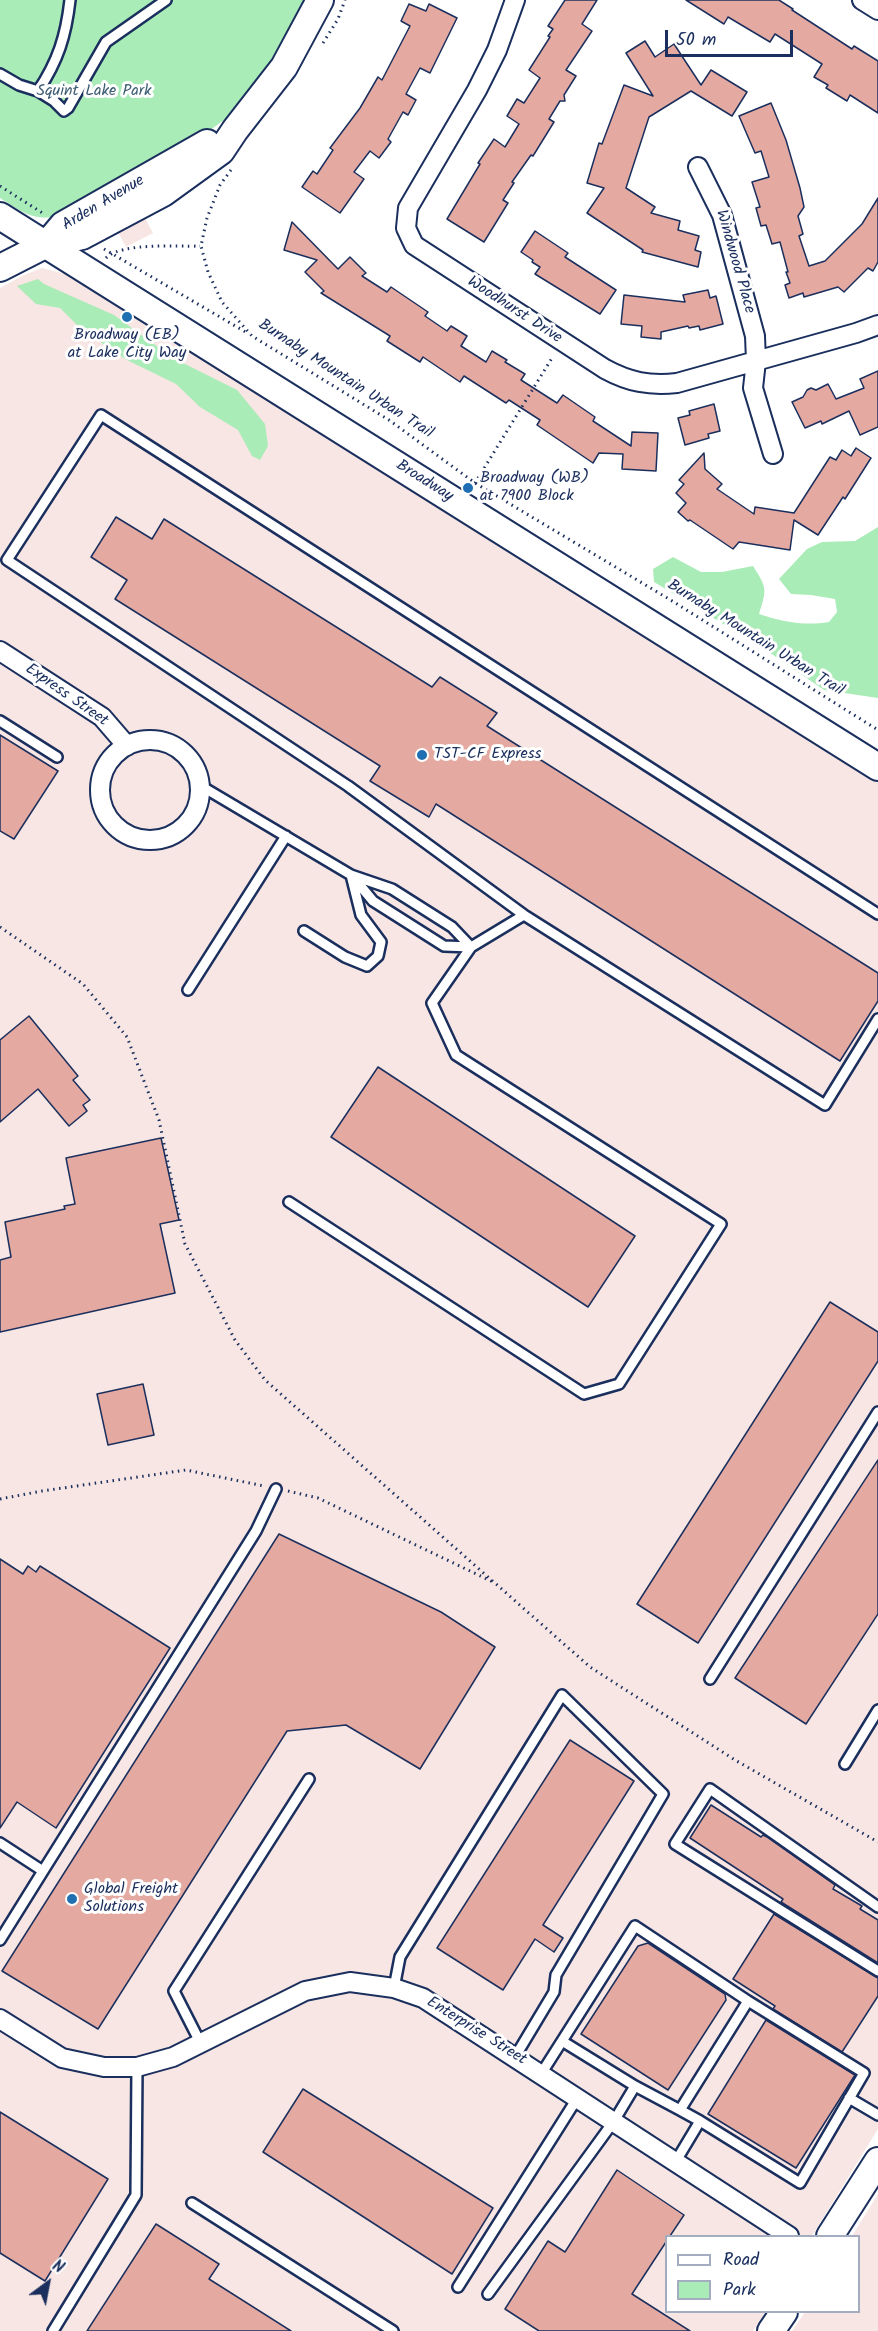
<!DOCTYPE html>
<style>
body{margin:0}
#map{position:relative;width:878px;height:2331px;overflow:hidden;background:#fff;font-family:Kalam,sans-serif}
canvas{display:block}
.legend{position:absolute;left:665px;top:2235px;width:195px;height:78px;box-sizing:border-box;background:#fff;border:2px solid #a4acbf;margin:0;padding:8px 10px;list-style:none;font-size:18px;color:#1b2f5e}
.legend li{display:flex;align-items:center;gap:12px;height:30px}
.legend b{width:30px;border:2px solid #a4acbf}
.north{position:absolute;left:18px;top:2253px;width:60px;height:60px;-webkit-text-stroke:4px #fff;paint-order:stroke;rotate:32deg;font-size:16px;font-weight:700;line-height:24px;text-align:center;color:#1b2f5e}
.north::after{content:'';display:block;margin:auto;width:21px;height:27px;background:#1b2f5e;clip-path:polygon(50% 0,100% 100%,50% 72%,0 100%)}
.scale{position:absolute;left:665px;top:30px;width:128px;height:27px;box-sizing:border-box;border:3px solid #1b2f5e;border-top:0;padding-left:8px;font-size:18px;line-height:21px;white-space:nowrap;color:#1b2f5e;-webkit-text-stroke:4px #fff;paint-order:stroke}
</style>
<div id="map">
<canvas width="878" height="2331"></canvas>
<ul class="legend">
<li><b style="height:8px;background:#fff"></b>Road</li>
<li><b style="height:16px;background:#a9ecb7"></b>Park</li>
</ul>
<div class="north">N</div>
<div class="scale">50 m</div>
</div>
<script>
const c = document.querySelector('canvas').getContext('2d');
c.lineJoin = 'round';
function paint(path, color) {
  c.fillStyle = color;
  c.fill(path, 'evenodd');
}
function trace(path, color, width, dash) {
  c.strokeStyle = color;
  c.lineWidth = width;
  c.lineCap = dash ? 'butt' : 'round';
  c.setLineDash(dash || []);
  c.stroke(path);
}
function label(font, color, halo, rows, align = 'center') {
  c.font = font + ' Kalam,sans-serif';
  c.lineWidth = 6;
  c.setLineDash([]);
  c.textBaseline = 'middle';
  c.strokeStyle = halo;
  c.fillStyle = color;
  for (const [text, x, y, turn = 0] of rows) {
    c.save();
    c.translate(x, y);
    c.rotate((+turn || 0) * Math.PI / 180);
    c.textAlign = isNaN(turn) ? turn : align;
    if (halo) c.strokeText(text, 0, 0);
    c.fillText(text, 0, 0);
    c.restore();
  }
}
paint(new Path2D(`
 M145 218 153 233 126 247 118 232Z
 M42 268 65 274 165 338 308 420 878 778V2129L812 2236H666V2312H765L753 2331H0V288L24 275Z
 M878 2194V2331H792L805 2312H858V2236H852Z`), '#f7e6e3');
paint(new Path2D(`
 M0 0H309L289 40 235 112 184 149 55 216C33 222 18 209 0 198Z
 M38 279 44 284 114 315 173 358 237 390 265 424 268 446 260 460 252 456 238 430 200 407 176 384 127 360 80 328 60 308 36 304 17 286Z
 M878 527V698L824 690 763 648 654 582 653 569 673 557 701 572H722L753 566C767 588 767 589 759 614 782 622 805 626 829 622L837 612 835 599 811 595 791 594 779 579 807 549 822 542 855 541Z`), '#a9ecb7');
const building = new Path2D(`
 M565 0H597L582 24 592 31 566 70 576 76 564 95 565 101H560L549 119 554 122 533 156 531 155 512 182 514 183 503 200 508 203 484 242 447 219 480 164 478 163 494 139 505 147 519 124 507 116 517 99 524 103 540 78 529 70 550 37 548 36 553 29 548 26Z
 M686 0H779L793 9 792 10 852 49 854 46 878 61V113L850 95 847 101 826 88 828 85 814 77 822 64 775 34 770 42 728 17 724 24Z
 M409 4 426 11 429 4 457 18 430 73 420 68 406 94 416 100 408 115 403 112 388 139 391 142 379 158 370 151 354 172 364 179 340 213 302 187 313 171 317 174 333 150 330 148 360 108 378 77 382 80 410 26 401 21Z
 M645 41 655 57 674 44 701 85 711 70 747 92 732 116 691 91 649 117 626 188 655 207 651 213 680 221 678 230 699 236 695 250 701 252 698 267 642 252 643 250 587 213 604 188 587 183 599 143 602 144 624 85 653 96 626 53Z
 M771 103 786 140 800 188 804 207 798 216 803 234 799 236 809 266 825 261 862 224 878 198V262L873 271 868 268 844 292 838 287 804 297 803 293 789 298 785 285 790 283 786 272H788L780 242 772 244 766 225 761 226 756 208 760 207 752 182 769 177 761 151 755 153 739 116Z
 M292 222 338 269 350 257 366 273 362 276 387 292 391 287 428 312 425 316 447 331 451 326 467 336 461 346 486 362 492 351 507 360 505 362 525 374 521 380 557 403 563 395 595 417 593 421 631 446 632 432 658 433 656 471 622 469 623 454 599 453 593 463 537 425 540 420 509 400 506 403 464 376 460 382 423 357 420 362 387 341 390 336 321 293 324 291 305 272 317 260 284 250Z
 M535 231 568 253 565 257 616 290 600 314 535 274 540 267 532 262 533 260 521 252Z
 M708 290 710 298 716 296 723 324 700 330 699 326 689 328 688 326 661 332V339L641 337 642 326 621 324 624 295 685 302 683 295Z
 M878 371V427L860 435 849 411 822 424 821 421 805 428 792 402 803 397 807 390 811 388 816 390 828 384 836 399 864 388 860 379Z
 M714 404 720 431 708 434 709 438 685 445 678 418 690 415 689 411Z
 M856 448 871 458 845 499 843 497 818 535 794 520 790 550 739 542 733 549 690 520 688 521 678 512 686 503 676 493 684 484 679 480 704 453 705 469 722 484 717 489 754 514 755 507 794 513 830 457 836 460 842 450 851 456Z
 M116 517 152 539 164 519 432 687 440 677 497 713 487 726 878 973V1001L840 1061 436 804 429 817 370 781 380 766 115 599 127 580 91 557Z
 M0 735 58 771 14 839 0 831Z
 M29 1016 78 1076 73 1080 90 1100 83 1105 87 1111 69 1126 38 1089 0 1122V1040Z
 M378 1067 635 1236 588 1307 331 1137Z
 M161 1138 179 1220 160 1224 175 1293 0 1332V1260L11 1257 5 1222 65 1209 64 1206 75 1204 66 1158Z
 M830 1302 878 1332V1361L698 1643 637 1604Z
 M143 1384 154 1435 108 1445 97 1394Z
 M878 1460V1614L806 1724 735 1678Z
 M279 1534 441 1612 495 1647 420 1769 346 1725 287 1731 98 2029 2 1971Z
 M0 1559 23 1574 28 1566 36 1572 40 1566 170 1648 56 1828 17 1802 0 1828Z
 M570 1740 634 1781 543 1925 563 1938 554 1952 535 1939 503 1990 437 1948Z
 M711 1805 761 1837 763 1835 767 1837 835 1885 833 1889 862 1906 860 1909 878 1920V1963L781 1902 783 1899 690 1838Z
 M774 1914 878 1978V1996L842 2052 773 2009 775 2006 733 1979Z
 M648 1943 725 1994 726 2000 668 2090 581 2034 638 1946Z
 M766 2020 855 2075 796 2168 708 2114Z
 M303 2089 493 2208 452 2274 263 2152Z
 M0 2112 108 2179 45 2281 0 2253Z
 M617 2170 684 2215 670 2236H666V2242L632 2294 690 2331H539L505 2309 548 2241 565 2252Z
 M156 2224 219 2264 209 2279 291 2331H87Z`);
paint(building, '#e4aaa1');
trace(building, '#1b2f5e', 1.5);
const lane = new Path2D(`
 M0 74 19 85 38 91C58 61 66 36 70 0
 M38 91 54 101 64 111 68 108 106 42 166 0
 M0 721 57 757
 M201 786 351 875 392 889 452 927 471 947
 M353 877 373 901 444 946 471 947
 M878 914 101 415 7 560 348 786 524 915 825 1105 878 1019
 M304 931 345 957 367 966 378 956 381 942 361 915 351 875
 M188 990 286 836
 M289 1202 584 1394 619 1384 721 1224 456 1055 432 1003 471 947 524 915
 M710 1679 878 1412
 M845 1764 878 1710
 M0 1843 43 1871 0 1940
 M43 1871 256 1531 276 1489
 M878 1907 710 1789 675 1844 878 1971
 M394 1988 400 1957 562 1695 663 1794 556 1975 554 1992 515 2057
 M562 2041 635 1926 748 2001
 M201 2044 174 1991 309 1779
 M541 2074 562 2041 635 2086
 M849 2098 878 2115
 M676 2161 700 2121 800 2183 864 2073 748 2001 680 2110 700 2121
 M192 2203 393 2331
 M458 2287 578 2097
 M488 2294 614 2121 635 2086 680 2110
 M53 2331 136 2195 137 2067`);
const street = new Path2D(`
 M515 0 497 50 477 90 408 208 406 228 414 245 605 369C629 382 649 386 677 383L856 333 878 325
 M862 0 878 10
 M698 167 722 215 755 336 756 361 753 388 773 454
 M0 651 102 717 127 746
 M100 790a50 50 0 1 1 100 0a50 50 0 1 1-100 0Z
 M0 2019 62 2058 104 2067H137L173 2057 305 1991 350 1982 394 1988 423 1998 789 2236`);
const secondary = new Path2D(`
 M0 216 878 767
 M47 244 63 225 207 143
 M0 268 47 244 82 236 163 193 221 151 235 130 284 67 320 0
 M830 2236 878 2161
 M771 2331 784 2312`);
trace(lane, '#1b2f5e', 14);
trace(street, '#1b2f5e', 22);
trace(secondary, '#1b2f5e', 30);
trace(new Path2D(`
 M323 43 338 19 345 0
 M231 170 220 185 207 218 201 246 208 272 222 302 252 336 389 420 475 483 669 599 878 730
 M0 186 44 214
 M104 249 249 334
 M106 258C122 242 177 247 200 246
 M470 487 475 483 552 358
 M0 927 83 984 127 1037 159 1120 185 1244 235 1340 265 1380 590 1667 735 1760 878 1842
 M288 1491 318 1498 493 1582
 M0 1499 42 1491 186 1470 264 1486`), '#1b2f5e', 3, [1.5, 4.5]);
trace(lane, '#fff', 9);
trace(street, '#fff', 18);
trace(secondary, '#fff', 26);
for (const [x, y, r, color] of [
 [127,317,6,"#1f6fb2"],
 [468,488,6,"#1f6fb2"],
 [422,755,6,"#1f6fb2"],
 [72,1899,6,"#1f6fb2"]
]) {
  const dot = new Path2D();
  dot.arc(x, y, r, 0, 2 * Math.PI);
  c.fillStyle = color;
  c.fill(dot);
  trace(dot, '#fff', 2);
}
label('16px', '#3e5e74', '#fff', [
 ["Squint Lake Park",94,92]
]);
label('16px', '#1b2f5e', '#fff', [
 ["Arden Avenue",104,204,-31],
 ["Windwood Place",734,262,74],
 ["Woodhurst Drive",514,311,33],
 ["Burnaby Mountain Urban Trail",345,380,33],
 ["Broadway",424,482,32],
 ["Burnaby Mountain Urban Trail",755,639,32],
 ["Express Street",66,696,35],
 ["Enterprise Street",476,2032,32]
]);
label('16px', '#1b2f5e', '#fff', [
 ["Broadway (EB)",127,336,"center"],
 ["at Lake City Way",127,354,"center"],
 ["Broadway (WB)",480,479],
 ["at 7900 Block",480,497],
 ["TST-CF Express",434,755],
 ["Global Freight",84,1890],
 ["Solutions",84,1908]
], 'left');
</script>
